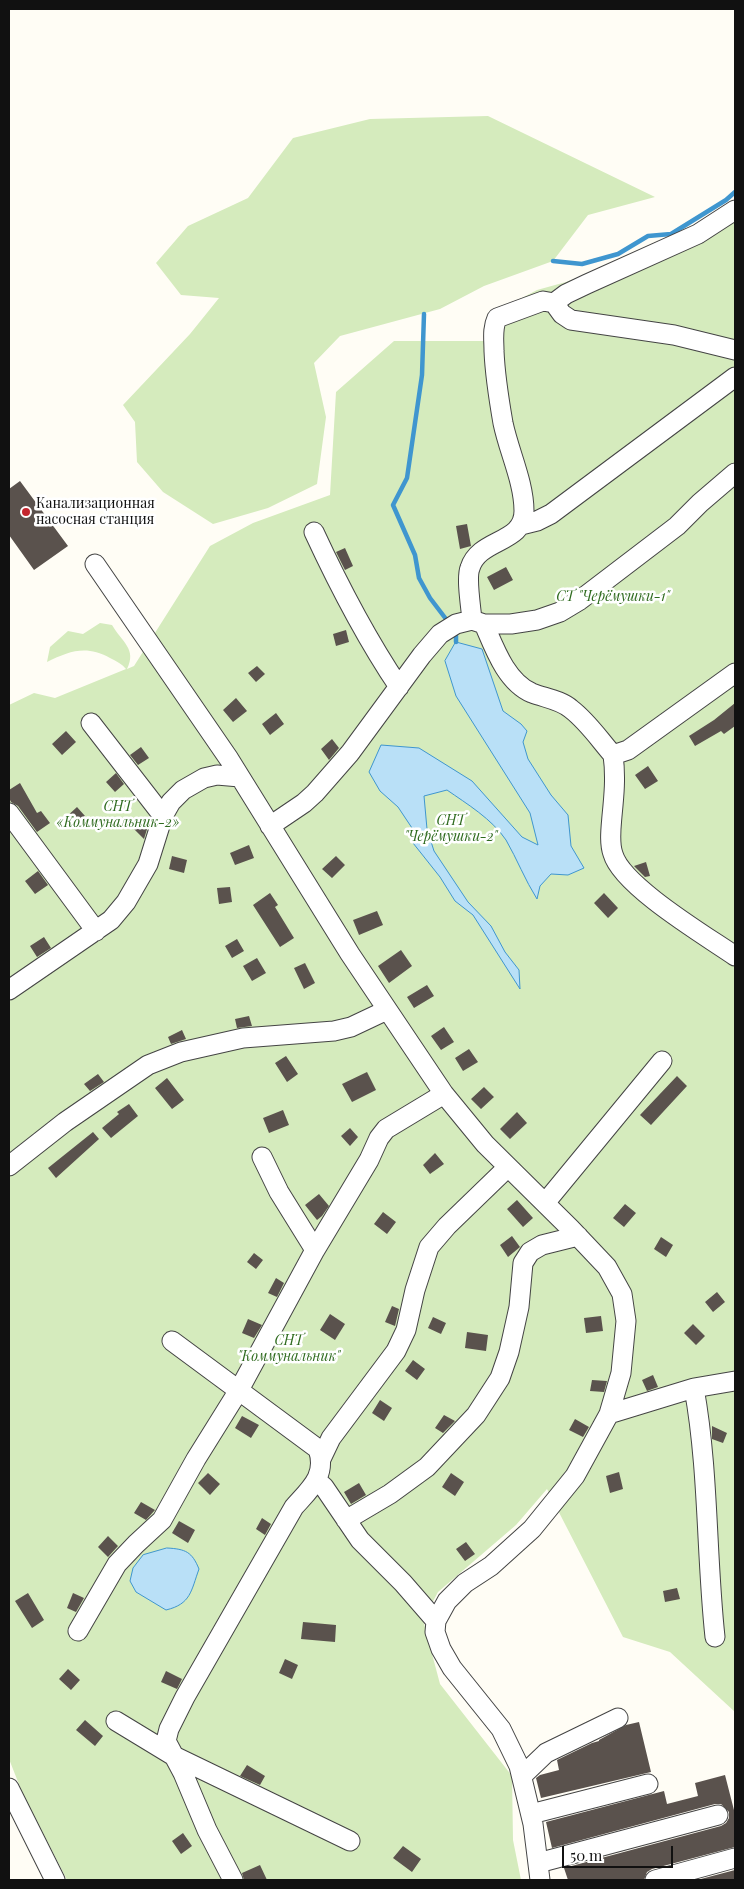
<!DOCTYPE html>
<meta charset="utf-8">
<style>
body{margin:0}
#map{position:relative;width:744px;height:1889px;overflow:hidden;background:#fffdf5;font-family:"Playfair Display",serif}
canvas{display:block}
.frame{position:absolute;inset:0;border:10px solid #111;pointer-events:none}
.scale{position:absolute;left:562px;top:1846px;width:111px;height:22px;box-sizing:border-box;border:2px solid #111;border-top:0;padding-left:6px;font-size:15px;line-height:18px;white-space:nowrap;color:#111;-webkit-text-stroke:4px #fff;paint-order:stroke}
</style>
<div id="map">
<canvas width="744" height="1889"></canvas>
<div class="frame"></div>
<div class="scale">50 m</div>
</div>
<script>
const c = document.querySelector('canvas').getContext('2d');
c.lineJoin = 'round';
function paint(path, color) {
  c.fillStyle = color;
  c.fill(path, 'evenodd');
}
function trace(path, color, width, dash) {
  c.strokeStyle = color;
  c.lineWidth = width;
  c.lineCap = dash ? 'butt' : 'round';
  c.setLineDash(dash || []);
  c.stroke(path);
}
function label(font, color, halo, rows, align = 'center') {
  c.font = font + ' "Playfair Display",serif';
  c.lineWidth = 5;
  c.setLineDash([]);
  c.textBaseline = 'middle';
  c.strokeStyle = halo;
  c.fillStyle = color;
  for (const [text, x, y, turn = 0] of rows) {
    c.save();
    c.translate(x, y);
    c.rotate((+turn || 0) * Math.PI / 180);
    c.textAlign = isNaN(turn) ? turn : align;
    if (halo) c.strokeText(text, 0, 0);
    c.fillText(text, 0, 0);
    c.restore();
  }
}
paint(new Path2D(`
 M488 116 655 197 588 215 553 261 484 286 440 309 340 336 314 363 326 417 317 484 268 508 213 524 163 492 137 462 135 422 123 405 190 334 219 298 181 295 156 263 188 226 248 198 293 138 370 119Z
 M735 200V1712L670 1652 623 1637 547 1489 516 1525 438 1592 423 1620 440 1684 512 1776 513 1840 521 1880H67L22 1792 9 1759V705L34 693 55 698 126 669C122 664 116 661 110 658 86 645 70 651 47 662L50 647 68 631 83 634 100 623 112 625C122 642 137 649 127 669L134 666 210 546 253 523 330 495 336 392 394 341H485L490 315 537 290 566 282 623 260 694 229Z`), '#d5ebbd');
const water = new Path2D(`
 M456 642 482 649 503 711 521 724 527 731 523 742 528 759 551 795 568 815 571 846 584 868 568 875 551 874 540 886 537 899C525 880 517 859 506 840 492 819 467 804 447 790L424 796 427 829 434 851 468 902 491 926 505 952 519 970 520 989 473 915 455 901 440 877 413 843 412 828 398 807 380 791 369 772 381 745 419 748 472 781 522 837 538 845 530 813 456 696 445 661Z
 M167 1548C186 1549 192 1552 199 1569 191 1591 191 1604 166 1610L136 1592 130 1581 133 1568 143 1555Z`);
paint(water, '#b9e0f7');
trace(water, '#3f96cf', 1);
trace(new Path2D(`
 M553 261 582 264 618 254 648 236 671 234 726 200 735 192
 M424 314 422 375 407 478 393 505 415 555 419 578 430 598 449 623
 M454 632 456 636V642`), '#3f96cf', 4.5);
paint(new Path2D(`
 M20 481 68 546 34 570 9 535V489Z
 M467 524 471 546 460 549 456 526Z
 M345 548 353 566 345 570 336 552Z
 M506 567 513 580 494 590 487 577Z
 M346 630 349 642 336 646 333 634Z
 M257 666 265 674 256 682 248 673Z
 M236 698 247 711 233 722 223 710Z
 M735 703V726L724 734 721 731 695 746 689 736 714 720Z
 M276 713 284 724 270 735 262 724Z
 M66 731 76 742 62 755 52 744Z
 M332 739 339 748 329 760 321 749Z
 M141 747 149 758 138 765 130 755Z
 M648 766 658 781 645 789 635 775Z
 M116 773 124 784 115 792 106 782Z
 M20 783 37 813 41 811 50 823 37 832 18 806 11 802 9 798V790Z
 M77 807 85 816 73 827 65 818Z
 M142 820 148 826 144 839 134 829Z
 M249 845 254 858 235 865 230 853Z
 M172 856 187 860 184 873 169 869Z
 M336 856 345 865 332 878 322 869Z
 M646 862 650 876 645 877 634 866Z
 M38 871 48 885 35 894 25 881Z
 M230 887 232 902 219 904 217 888Z
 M270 893 278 905 275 907 294 938 280 947 253 905Z
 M604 893 618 908 608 918 594 903Z
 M377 911 383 925 359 935 353 920Z
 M44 937 51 948 37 957 30 946Z
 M237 939 244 951 232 958 225 946Z
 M401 950 412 966 389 983 378 966Z
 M257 958 266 973 252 981 243 966Z
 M305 963 315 983 304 989 294 968Z
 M427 985 434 996 414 1008 407 997Z
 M249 1016 252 1026 237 1028 235 1019Z
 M444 1027 454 1042 441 1050 431 1036Z
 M182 1030 186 1039 171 1044 168 1037Z
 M469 1049 478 1062 463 1071 455 1058Z
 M286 1056 298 1074 287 1082 275 1063Z
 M367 1072 376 1090 352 1102 342 1084Z
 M98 1074 104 1082 90 1091 84 1084Z
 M677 1076 687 1086 651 1125 640 1115Z
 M167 1078 184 1100 172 1109 155 1088Z
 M484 1087 494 1097 481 1109 471 1099Z
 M129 1104 138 1116 111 1138 102 1128 119 1114 117 1112Z
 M283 1110 289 1125 269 1133 263 1118Z
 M517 1112 527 1123 510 1139 500 1129Z
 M350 1128 358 1137 350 1146 341 1136Z
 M93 1132 99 1139 56 1178 48 1168Z
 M435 1153 444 1164 430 1174 423 1165Z
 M319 1194 329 1206 322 1216 317 1220 305 1205Z
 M517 1200 533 1218 523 1227 507 1209Z
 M625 1204 636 1213 624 1227 613 1218Z
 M383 1212 396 1222 387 1234 374 1224Z
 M512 1236 520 1247 508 1257 500 1245Z
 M661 1237 673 1245 666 1257 654 1249Z
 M254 1253 263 1260 256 1269 247 1262Z
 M276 1278 284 1283 277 1297 268 1293Z
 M717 1292 725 1302 713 1312 705 1302Z
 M392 1306 399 1309 395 1326 385 1322Z
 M330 1314 345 1324 335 1340 320 1330Z
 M601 1316 603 1331 586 1333 584 1318Z
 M433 1317 446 1323 441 1334 428 1328Z
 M248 1319 262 1325 254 1338 242 1333Z
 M693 1324 705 1336 696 1345 684 1333Z
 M467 1332 488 1335 486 1351 465 1348Z
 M413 1360 425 1369 417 1380 405 1371Z
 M653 1375 658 1387 647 1391 642 1380Z
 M592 1380 607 1381 604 1392 590 1391Z
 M380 1400 392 1408 384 1421 372 1413Z
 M444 1415 455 1421 443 1433 435 1428Z
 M242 1416 259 1425 251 1438 235 1428Z
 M575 1419 589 1427 583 1437 569 1430Z
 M712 1426 727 1433 723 1443 712 1439Z
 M619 1472 623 1489 610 1493 606 1476Z
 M208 1473 220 1484 210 1495 198 1483Z
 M451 1473 464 1482 455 1496 442 1487Z
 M359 1483 366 1495 351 1504 344 1492Z
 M141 1502 155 1510 146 1520 134 1513Z
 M262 1518 271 1524 265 1535 256 1529Z
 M179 1521 195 1530 188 1543 172 1533Z
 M108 1536 118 1546 108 1557 98 1547Z
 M466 1542 475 1554 465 1561 456 1549Z
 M677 1588 680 1599 665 1602 663 1591Z
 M28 1593 44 1620 32 1628 15 1601Z
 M73 1593 84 1598 76 1612 67 1608Z
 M303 1622 336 1625 335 1642 301 1639Z
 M285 1659 298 1665 292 1679 279 1673Z
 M68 1669 80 1680 71 1690 59 1679Z
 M166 1671 182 1679 177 1689 161 1682Z
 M85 1720 103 1736 95 1746 76 1730Z
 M639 1722 651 1772 541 1798 536 1778 540 1775 559 1770 557 1760 592 1743 599 1741V1740L626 1725Z
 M247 1765 265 1776 260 1785 240 1776Z
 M725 1775 735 1814V1847L652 1869 647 1872 644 1880H568L564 1868 721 1826 726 1823 729 1818V1812L721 1804H715L552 1848 546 1822 664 1791 667 1804 698 1796 695 1783Z
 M183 1833 192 1846 181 1854 172 1841Z
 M403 1846 421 1859 412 1872 393 1858Z
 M260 1865 267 1880H244L242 1873Z
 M735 1870V1880H697Z`), '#5a524d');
const minor = new Path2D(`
 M554 303 566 294 587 284 698 234 735 210
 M521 525 537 521 551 514 735 377
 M314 532C339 586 366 638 399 687
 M95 564 229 759 350 954 444 1094 485 1144 571 1229 607 1267 622 1294 626 1321 621 1373 609 1414 575 1476 532 1529 491 1566 465 1583 447 1601 436 1621 435 1632 441 1649 452 1668 501 1729 519 1766 533 1824 540 1880
 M472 620C471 608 466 578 470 568 479 538 524 544 524 511 524 482 509 452 503 423 499 400 495 375 494 351 494 339 492 329 497 318L543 301 554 303 562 314 571 320 674 335 735 350
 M484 624C494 647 506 682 532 693 545 698 561 700 571 709 588 722 599 739 613 755L628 750 735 673
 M91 723 163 816
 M613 755C616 776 614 796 612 816 611 828 609 843 613 854 622 886 706 936 735 956
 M9 813 96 931
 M270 826 304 803 315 793 350 753 422 655 440 634 456 624 472 620 484 624H511L537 620 560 612 580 600 677 526 700 503 735 473
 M9 990 111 920 126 902 148 864 163 816 171 802 183 790 204 778 217 775 240 777
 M262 1157 279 1192 315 1250
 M9 1166 65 1122 148 1065 181 1052 243 1038 334 1031 351 1027 387 1010
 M545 1203 662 1061
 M172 1341 318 1449C327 1475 311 1488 294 1507L185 1697 169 1729 166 1741 183 1773 207 1830 233 1880
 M694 1388C709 1471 706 1554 715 1637
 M609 1414 694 1388 735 1381
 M321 1459 331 1438 396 1351 406 1330 415 1290 429 1247 447 1226 508 1167
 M317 1481 324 1487 360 1540 403 1583 436 1621
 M346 1520 390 1494 427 1467 476 1415 500 1378 509 1352 519 1307 523 1263 530 1252 542 1245 578 1236
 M78 1631 117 1564 136 1544 162 1520 196 1459 239 1390 315 1250 369 1160 379 1138 386 1129 444 1094
 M116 1721 172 1755 350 1841
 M522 1776 546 1753 618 1718
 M9 1788 55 1880
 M531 1814 648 1784
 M538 1863 718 1815
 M655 1880 735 1858`);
trace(minor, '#444', 21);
trace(minor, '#fff', 19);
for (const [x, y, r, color] of [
 [26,512,5,"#c4262e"]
]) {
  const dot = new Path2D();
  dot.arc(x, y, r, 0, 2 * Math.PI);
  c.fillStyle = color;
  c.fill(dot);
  trace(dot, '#fff', 2);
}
label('14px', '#111', '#fff', [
 ["Канализационная",36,504],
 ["насосная станция",36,520]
], 'left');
label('italic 14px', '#2f6b1f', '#fff', [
 ["СТ \"Черёмушки-1\"",613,597],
 ["СНТ",118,807],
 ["«Коммунальник-2»",118,823],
 ["СНТ",451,821],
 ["\"Черёмушки-2\"",451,837],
 ["СНТ",289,1341],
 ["\"Коммунальник\"",289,1357]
]);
</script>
